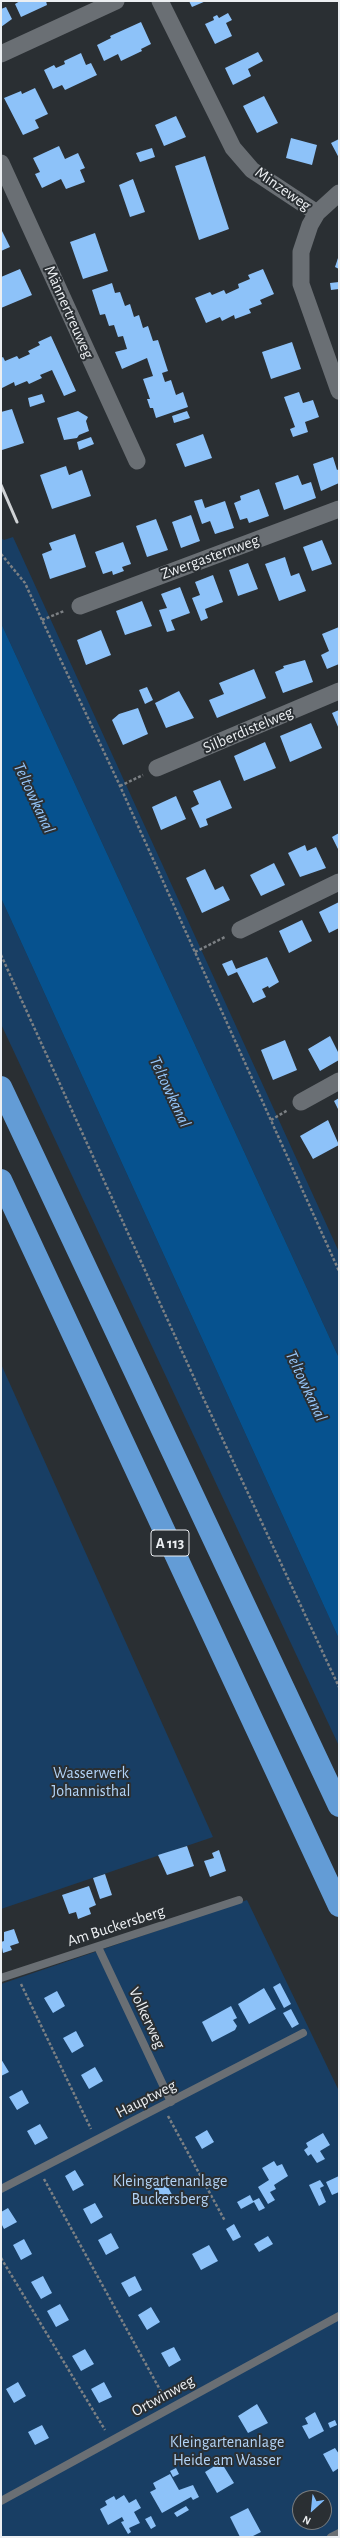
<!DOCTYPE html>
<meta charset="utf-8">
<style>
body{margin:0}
#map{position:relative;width:340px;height:2538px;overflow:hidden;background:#2a2f33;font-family:"Alegreya Sans",sans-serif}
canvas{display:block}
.frame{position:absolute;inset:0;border:2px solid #eceff2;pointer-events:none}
.north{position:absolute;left:292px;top:2490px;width:40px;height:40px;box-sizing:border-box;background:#2a2f33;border:1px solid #787c7f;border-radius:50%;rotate:207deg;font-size:11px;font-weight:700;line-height:16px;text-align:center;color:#eceff2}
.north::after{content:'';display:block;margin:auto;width:14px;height:18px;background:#81bcfa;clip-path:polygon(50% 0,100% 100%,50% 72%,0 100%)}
</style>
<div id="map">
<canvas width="340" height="2538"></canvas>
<div class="frame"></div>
<div class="north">N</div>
</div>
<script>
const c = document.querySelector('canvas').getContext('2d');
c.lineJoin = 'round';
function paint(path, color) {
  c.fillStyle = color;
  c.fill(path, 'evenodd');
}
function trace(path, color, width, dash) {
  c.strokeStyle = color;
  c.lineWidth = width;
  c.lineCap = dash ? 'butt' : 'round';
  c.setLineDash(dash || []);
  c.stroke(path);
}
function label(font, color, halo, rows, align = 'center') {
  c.font = font + ' "Alegreya Sans",sans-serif';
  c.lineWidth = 4;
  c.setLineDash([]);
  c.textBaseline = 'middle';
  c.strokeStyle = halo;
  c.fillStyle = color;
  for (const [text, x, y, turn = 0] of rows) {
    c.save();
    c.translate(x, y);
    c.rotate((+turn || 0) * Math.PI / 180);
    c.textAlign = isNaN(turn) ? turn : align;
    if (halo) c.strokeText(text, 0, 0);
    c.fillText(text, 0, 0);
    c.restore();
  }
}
paint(new Path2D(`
 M13 537 339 1252V1358L1 623V538L4 540Z
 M1 898 339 1639V1746L1 1024Z
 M1 1364 213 1837 1 1909Z
 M247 1900 339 2091V2537H1V1984ZM300 2498H324V2522H300Z`), '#183e64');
paint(new Path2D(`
 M1 623 339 1358V1639L1 898Z`), '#06528f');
paint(new Path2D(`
 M20 1H46L47 5 21 17 15 4Z
 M189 1H206L192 7Z
 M6 7 12 19 1 27V9Z
 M228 13 232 20 226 23 232 36 215 44 205 24 214 20 213 17 217 15 219 18Z
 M141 22 151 44 141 49 142 51 121 61 118 54 104 61 97 45 111 38 110 36Z
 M258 52 263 61 248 69 251 76 233 85 225 68Z
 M81 53 86 65 91 63 97 75 65 90 62 85 53 89 44 70 54 65 56 68 65 64 64 61Z
 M35 88 48 114 35 120 39 128 23 135 4 98 21 91 22 94Z
 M264 96 278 123 257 133 243 106Z
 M176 116 186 137 164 146 155 125Z
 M291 138 317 145 312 165 286 158Z
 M339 139V158L331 143Z
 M59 146 65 159 78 153 85 168 80 170 85 182 66 189 61 179 42 188 35 174 40 172 33 158Z
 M152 148 155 157 140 162 136 153Z
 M205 156 229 229 199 240 175 166Z
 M133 179 145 212 130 217 119 185Z
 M1 229 10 247 1 251Z
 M95 233 108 271 83 279 70 242Z
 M339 255V269L335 267Z
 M20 269 32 295 1 308V277Z
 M263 269 274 294 260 300 262 304 249 309 251 313 235 319 234 315 222 321 220 317 206 323 195 298 210 292 212 295 224 290 226 294 239 288 238 284 250 279 248 275Z
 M339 282V289L331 290 330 283Z
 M112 283 115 293 120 292 125 306 130 304 134 317 139 315 143 328 148 326 153 341 158 340 168 371 162 373 165 382 171 380 176 395 183 392 188 407 156 418 153 408H150L147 399H150L143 379 153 376 147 358 122 369 115 352 127 349 123 336 118 337 114 325 109 326 105 314 100 315 92 290Z
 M51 336 76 391 64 396 52 370 40 375 42 378 29 384 27 381 15 386 14 382 2 388 1 358 3 357 5 361 17 356 19 359 30 354 28 351 40 345 38 342Z
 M292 342 301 369 271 379 262 352Z
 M299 392 303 403 313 400 319 417 305 422 308 432 293 437 290 429 295 427 284 397Z
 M42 394 45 402 30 407 28 398Z
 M12 409 24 443 2 450 1 412Z
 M78 411 88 417 86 421 89 431 79 435 77 438 64 440 57 418Z
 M187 411 190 418 174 423 172 416Z
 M203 434 212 458 185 467 176 444Z
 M91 437 94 444 79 450 77 442Z
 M333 457 337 470 339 469V483L321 491 313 464Z
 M66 466 69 475 82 470 91 496 52 509 40 475Z
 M298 475 302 485 311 482 316 498 284 510 275 483Z
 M259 489 269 516 249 523 247 518 240 520 234 503 241 500 240 496Z
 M202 499 205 508 225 501 234 528 215 534 210 521 202 524 194 501Z
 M191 515 200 541 181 548 172 522Z
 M156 519 168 550 147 557 136 526Z
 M75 534 86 567 50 579 42 554 52 550 49 543Z
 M322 540 332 564 312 571 303 547Z
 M123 542 131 564 122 567 124 571 113 575 112 571 103 574 95 552Z
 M285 557 291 576 299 573 306 591 279 601 265 564Z
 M248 563 258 589 238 596 229 570Z
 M213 575 223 602 205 609 208 618 201 621 192 598 200 595 195 582Z
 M180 587 190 613 171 620 175 630 167 632 159 610 167 608 161 594Z
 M142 601 152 626 125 635 116 611Z
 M339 627V664L327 669 321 655 329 651 322 634Z
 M101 630 111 655 86 665 77 640Z
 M305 660 313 682 283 693 275 672 284 668 283 666Z
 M254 669 266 698 217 718 209 700 224 694 219 683Z
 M147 687 153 700 145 704 139 690Z
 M179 691 194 718 166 728 155 703Z
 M138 708 148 734 123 745 112 720 119 714Z
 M339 710V729L332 713Z
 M311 723 322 748 290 762 280 736Z
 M265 742 276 768 244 781 234 756Z
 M220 780 232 808 206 819 208 825 200 828 191 808 199 804 193 791Z
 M176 796 186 819 161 830 152 807Z
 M339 833V851L332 837Z
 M305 845 307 851 316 847 326 868 300 877 288 853Z
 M274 863 285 885 261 896 250 875Z
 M205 869 215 890 223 886 230 900 202 913 186 878Z
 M339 902V928L329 933 319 912Z
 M302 920 312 941 289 953 279 931Z
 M267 957 279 982 269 988 268 986 262 989 266 997 253 1003 237 972 228 976 222 964 232 960 236 969Z
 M330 1036 339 1054V1060L320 1071 308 1049Z
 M285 1040 297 1070 273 1080 261 1050Z
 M339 1098V1111L334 1101Z
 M328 1120 339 1145 313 1159 300 1136Z
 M187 1846 194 1866 167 1875 158 1855Z
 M219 1850 226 1871 210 1877 204 1861 214 1858 212 1853Z
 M105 1874 112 1895 100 1899 93 1878Z
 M89 1886 96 1905 89 1908 91 1914 78 1919 76 1912 69 1914 62 1895Z
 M14 1929 19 1943 10 1946 12 1950 3 1953 1 1942 4 1941V1932Z
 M280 1983 291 2004 284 2008 273 1987Z
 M264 1988 276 2009 249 2024 238 2004Z
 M57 1991 65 2006 53 2013 44 1998Z
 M231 2006 237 2018 233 2020 237 2026 235 2030 212 2042 202 2022Z
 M291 2009 299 2024 292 2028 283 2013Z
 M76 2031 84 2046 72 2053 63 2038Z
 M1 2059 9 2072 1 2076Z
 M95 2067 103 2081 89 2089 81 2075Z
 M22 2090 29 2103 17 2110 9 2097Z
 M40 2124 48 2138 35 2145 27 2131Z
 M207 2130 214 2142 202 2149 195 2137Z
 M323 2133 330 2145 320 2151 325 2159 317 2163 311 2154 308 2156 304 2150 308 2147 306 2143Z
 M274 2161 277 2166 282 2164 288 2176 274 2185 276 2189 270 2192 275 2200 268 2204 258 2187 269 2180 262 2168Z
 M75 2170 84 2185 73 2191 65 2176Z
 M339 2176V2192L332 2195 326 2182Z
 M320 2180 324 2186 320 2188 326 2202 319 2206 309 2185Z
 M165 2182 175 2200 164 2205 154 2188Z
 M250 2195 253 2201 259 2198 265 2208 259 2211 254 2202 241 2209 237 2202Z
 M95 2203 103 2217 91 2224 83 2209Z
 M8 2208 17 2222 4 2229 1 2223V2212Z
 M234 2224 241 2237 233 2241 226 2229Z
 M111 2233 119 2248 106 2255 98 2240Z
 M268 2236 273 2244 259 2252 254 2244Z
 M24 2239 32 2254 21 2260 13 2245Z
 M209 2245 218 2261 201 2270 192 2254Z
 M43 2276 52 2293 41 2299 31 2282Z
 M135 2276 142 2290 129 2297 121 2283Z
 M60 2304 69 2320 56 2327 47 2311Z
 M151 2307 160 2322 147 2330 138 2315Z
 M174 2347 181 2360 169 2367 161 2353Z
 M85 2349 94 2364 81 2371 72 2356Z
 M18 2382 26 2396 14 2403 6 2389Z
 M104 2382 112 2397 99 2403 91 2389Z
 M257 2404 268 2423 248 2433 238 2416Z
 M315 2412 324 2431 309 2439 302 2426 308 2424 305 2418Z
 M335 2420 337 2425 330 2428 328 2423Z
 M42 2425 49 2438 35 2445 28 2432Z
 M335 2448 339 2454V2468L333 2472 323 2454Z
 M221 2462 234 2483 217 2493 205 2472Z
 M176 2468 179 2474 173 2477 170 2471Z
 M170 2474 179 2490 193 2485 199 2497 193 2500 191 2497 162 2513 150 2492 156 2489 153 2483Z
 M124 2495 129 2503 136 2499 141 2508 134 2512 140 2523 129 2528 131 2532 128 2534 121 2522 124 2521 122 2517 108 2525 100 2509 107 2505 105 2501 114 2496 116 2500Z
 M186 2506 189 2510 177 2517 174 2513Z
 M248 2508 261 2532 251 2537H240L230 2517Z
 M151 2516 156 2526 151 2529 145 2519Z`), '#8dc2f9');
trace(new Path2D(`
 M1 554 25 583 42 620 120 786 339 1271
 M42 620 64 611
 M120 786 143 775
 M195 952 225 937
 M1 955 201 1393 339 1687
 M271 1120 288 1110
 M21 1984 91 2129
 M168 2116 225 2221
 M44 2179 164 2397
 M1 2258 105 2430`), '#7c8084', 2.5, [3, 2]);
trace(new Path2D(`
 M98 1947 171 2102
 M1 1978 239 1900
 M1 2189 303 2033
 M1 2501 339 2316
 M331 2537 339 2533`), '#6a6f74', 8);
trace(new Path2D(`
 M160 1 233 148 252 170 317 213
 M1 54 116 1
 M1 163 137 461
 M339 193 317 213 310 225 301 252V284L339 391
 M80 606 339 509
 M157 768 339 691
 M240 930 339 882
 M301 1102 339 1081`), '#6a6f74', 17);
trace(new Path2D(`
 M1 1087 339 1806
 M1 1180 339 1906`), '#639cd6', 22);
trace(new Path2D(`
 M1 485 17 522`), '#cfd2d5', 3);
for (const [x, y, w] of [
 [170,1543,38]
]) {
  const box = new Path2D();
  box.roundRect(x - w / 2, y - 13, w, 26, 3);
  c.fillStyle = '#2a2f33';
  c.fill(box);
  trace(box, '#eceff2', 1);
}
label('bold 15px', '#eceff2', null, [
 ["A 113",170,1543]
]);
label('16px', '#eceff2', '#2a2f33', [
 ["Minzeweg",283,189,35],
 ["Männertreuweg",69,312,66],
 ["Zwergasternweg",210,557,-20],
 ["Silberdistelweg",248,730,-23],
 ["Am Buckersberg",116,1926,-18],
 ["Volkerweg",147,2018,65],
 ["Hauptweg",146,2099,-27],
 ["Ortwinweg",163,2396,-29]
]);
label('16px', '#b2d3f6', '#2a2f33', [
 ["Wasserwerk",91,1773],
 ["Johannisthal",91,1791],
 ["Kleingartenanlage",170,2181],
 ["Buckersberg",170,2199],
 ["Kleingartenanlage",227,2442],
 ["Heide am Wasser",227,2460]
]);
label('italic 17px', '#96c7fb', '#2a2f33', [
 ["Teltowkanal",34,798,65],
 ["Teltowkanal",170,1092,65],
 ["Teltowkanal",306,1386,65]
]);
</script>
